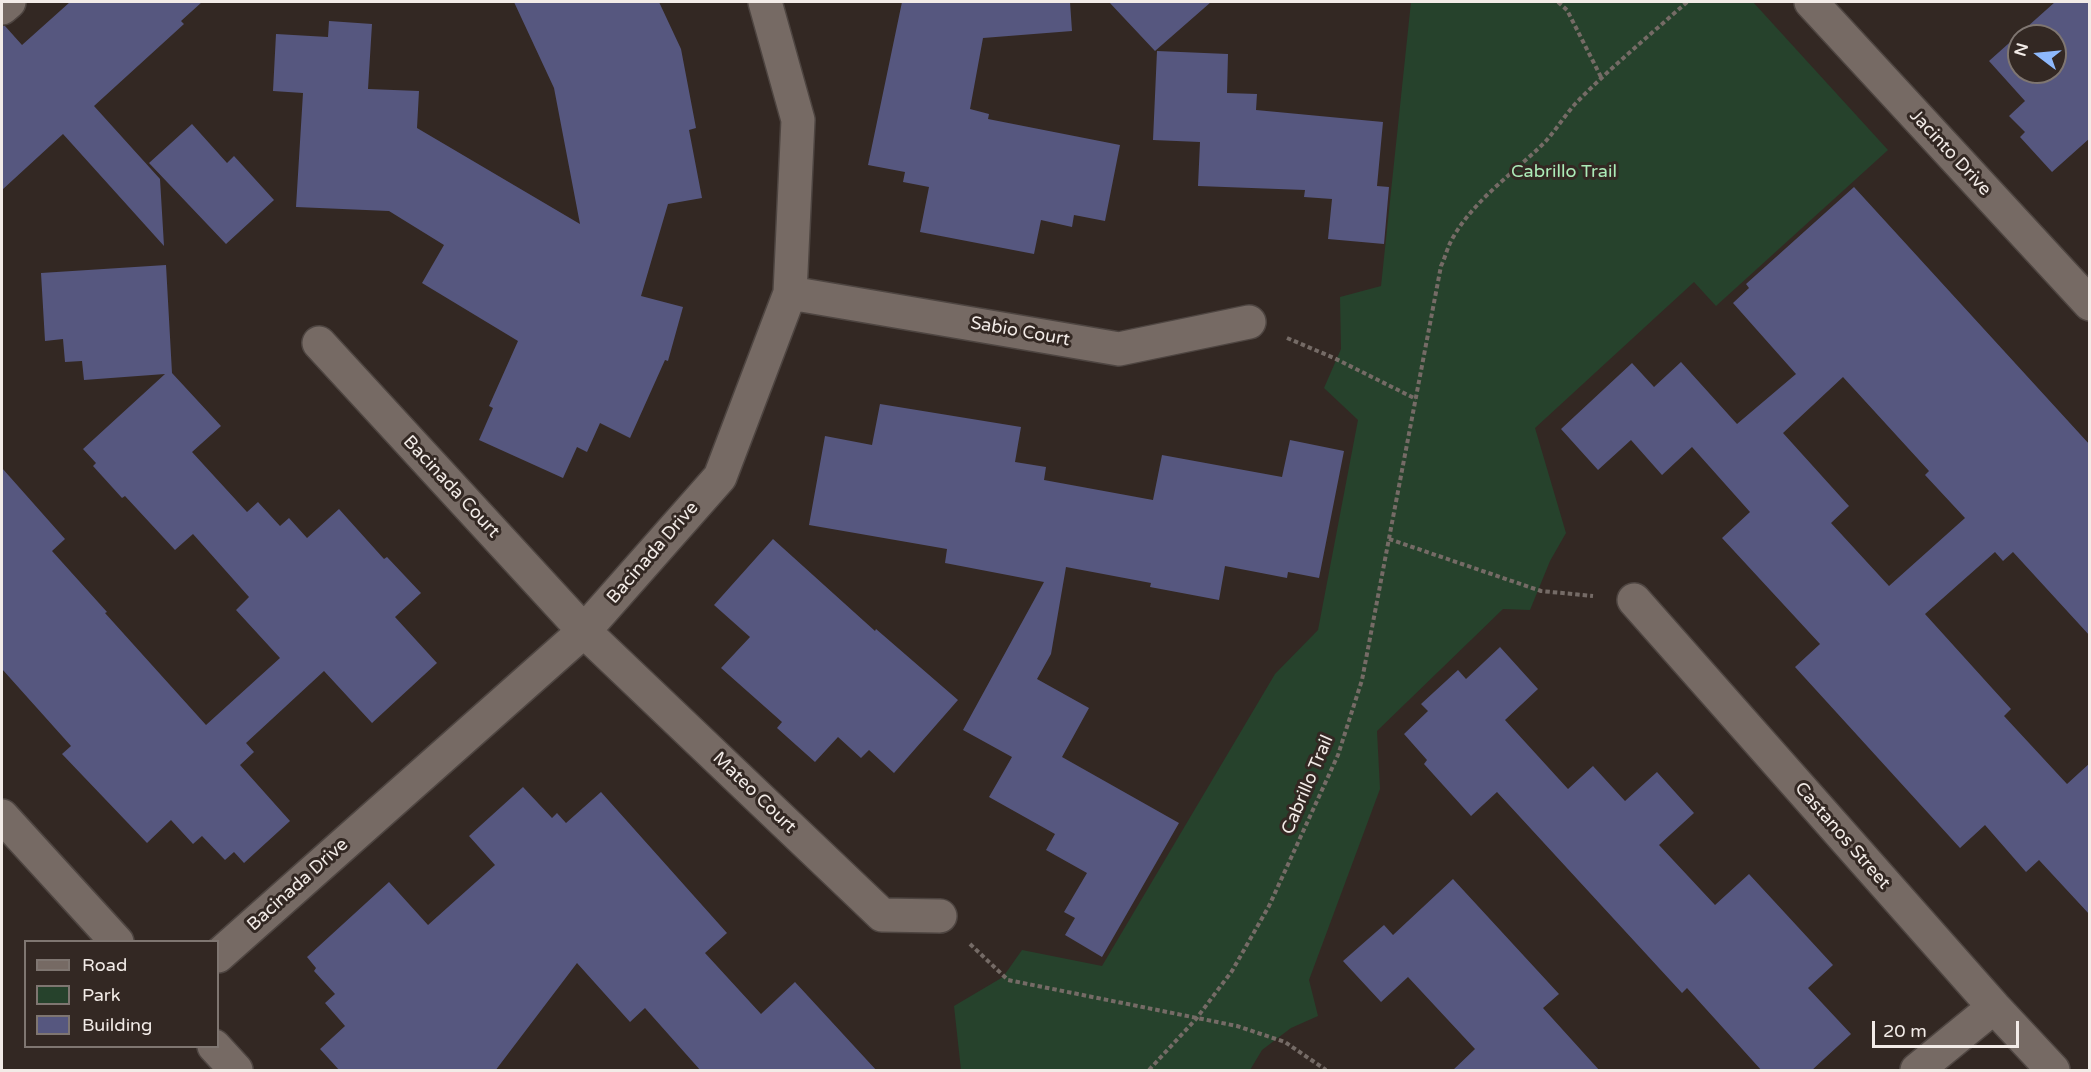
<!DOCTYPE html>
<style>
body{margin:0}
#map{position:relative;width:2091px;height:1072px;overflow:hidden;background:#332823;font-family:"Varela Round",sans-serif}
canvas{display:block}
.frame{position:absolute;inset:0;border:3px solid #f2ebe7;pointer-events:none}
.legend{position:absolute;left:24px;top:940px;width:195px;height:108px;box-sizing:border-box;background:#332823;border:2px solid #7f7671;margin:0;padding:8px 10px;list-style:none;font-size:18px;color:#f2ebe7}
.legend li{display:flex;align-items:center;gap:12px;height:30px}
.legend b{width:30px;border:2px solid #7f7671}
.north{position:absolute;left:2007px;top:24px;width:60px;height:60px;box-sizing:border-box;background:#332823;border:2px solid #7f7671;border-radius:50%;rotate:286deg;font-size:16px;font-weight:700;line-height:24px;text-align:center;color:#f2ebe7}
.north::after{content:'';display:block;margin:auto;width:21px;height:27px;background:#8eb9fc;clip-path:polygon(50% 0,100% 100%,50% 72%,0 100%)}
.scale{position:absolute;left:1872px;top:1021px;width:147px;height:27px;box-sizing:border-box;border:3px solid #f2ebe7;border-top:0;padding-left:8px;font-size:18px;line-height:21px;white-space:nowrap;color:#f2ebe7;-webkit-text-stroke:4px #332823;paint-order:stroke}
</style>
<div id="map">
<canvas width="2091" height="1072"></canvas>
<div class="frame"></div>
<ul class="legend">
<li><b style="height:8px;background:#766a64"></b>Road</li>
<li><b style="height:16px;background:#26422c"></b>Park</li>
<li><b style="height:16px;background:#56577f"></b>Building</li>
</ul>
<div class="north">N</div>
<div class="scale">20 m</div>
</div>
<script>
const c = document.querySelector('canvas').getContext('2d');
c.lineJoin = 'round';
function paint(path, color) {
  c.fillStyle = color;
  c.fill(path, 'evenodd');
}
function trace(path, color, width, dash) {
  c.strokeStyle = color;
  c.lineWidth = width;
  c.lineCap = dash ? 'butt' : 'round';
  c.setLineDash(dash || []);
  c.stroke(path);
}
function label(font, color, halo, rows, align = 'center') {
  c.font = font + ' "Varela Round",sans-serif';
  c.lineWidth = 6;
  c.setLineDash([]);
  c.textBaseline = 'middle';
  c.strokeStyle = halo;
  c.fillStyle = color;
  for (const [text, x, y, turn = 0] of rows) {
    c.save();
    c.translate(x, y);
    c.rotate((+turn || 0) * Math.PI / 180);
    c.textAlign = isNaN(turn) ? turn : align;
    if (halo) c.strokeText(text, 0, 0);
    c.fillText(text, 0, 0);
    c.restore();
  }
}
paint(new Path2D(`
 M1411 2H1753L1888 150 1716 306 1694 282 1535 428 1566 533 1550 561 1530 610 1503 609 1377 731 1380 789 1309 980 1318 1016 1291 1028 1262 1050 1250 1070H961L954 1006 1003 977 1022 950 1102 966 1275 674 1318 630 1358 420 1324 388 1341 349 1340 297 1381 286Z`), '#26422c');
paint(new Path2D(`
 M70 2H202L181 21 184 24 94 106 160 179 164 246 63 134 2 190V26H5L22 45Z
 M514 2H659L681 49 696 128 689 130 702 198 668 204 641 296 683 307 668 361 665 360 630 438 600 423 587 452 577 447 563 478 479 440 493 408 489 406 518 341 422 283 444 245 389 211 296 207 303 93 273 91 276 34 328 37 329 21 372 24 368 89 419 91 417 128 580 224 554 88Z
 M902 2H1070L1072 31 983 38 970 109 989 114 988 119 1120 145 1105 221 1074 215 1072 227 1041 220 1034 254 920 232 929 187 903 182 905 172 868 165Z
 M1109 2H1211L1155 51Z
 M2055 2H2090V138L2052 172 2020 137 2025 132 2009 116 2025 101 1989 61ZM2019 36H2055V72H2019Z
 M1157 51 1228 54 1227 93 1257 94 1256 110 1383 122 1377 186 1389 187 1384 244 1328 239 1332 199 1304 197 1305 190 1198 186 1200 142 1153 140Z
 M192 124 227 163 234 156 274 200 226 244 149 163Z
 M1854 187 2090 445V636L2013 552 2003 561 1995 552 1925 614 2011 709 2004 716 2067 784 2090 763V915L2039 860 2026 872 1985 825 1960 848 1795 667 1820 644 1722 538 1750 512 1692 447 1662 475 1631 440 1598 470 1561 429 1632 363 1654 387 1681 362 1737 424 1796 374 1733 303 1749 288 1746 284ZM1843 377 1929 471 1925 475 1965 518 1889 586 1831 523 1849 506 1783 433Z
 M166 265 172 373 221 426 192 452 247 512 258 502 280 526 289 518 307 538 339 509 384 559 387 557 421 593 395 617 437 663 372 723 324 671 246 743 254 752 240 765 290 821 244 863 234 852 225 860 202 836 193 844 171 820 147 843 62 754 71 746 2 669V468L65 539 52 551 107 612 105 613 206 725 280 658 236 610 249 597 193 534 175 550 125 496 122 498 93 466 96 463 83 449 165 374 84 380 82 361 65 362 63 339 45 341 41 273Z
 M880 404 1021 427 1015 462 1046 467 1044 480 1153 500 1162 455 1282 477 1290 440 1344 451 1319 578 1288 572 1287 578 1225 566 1219 600 1150 587 1151 583 1066 567 1051 654 1037 679 1089 708 1062 757 1179 823 1102 957 1065 935 1075 918 1064 912 1087 873 1046 850 1055 834 989 797 1012 757 963 730 1044 582 945 563 947 549 809 525 825 436 872 445Z
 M773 539 875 631 876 629 958 700 894 773 869 750 861 758 838 737 815 762 777 728 782 722 721 668 750 637 714 605Z
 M1500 647 1538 689 1505 720 1568 789 1593 766 1625 801 1657 772 1694 813 1659 845 1715 905 1749 874 1833 965 1808 988 1851 1034 1811 1071H1762L1687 988 1682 993 1497 792 1471 816 1424 764 1427 760 1404 734 1428 711 1421 704 1458 670 1466 679Z
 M523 787 552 818 557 813 566 823 601 792 727 933 705 953 761 1014 795 982 877 1071H701L645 1008 630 1022 577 963 495 1071H340L320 1049 345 1026 325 1003 335 994 314 971 316 968 307 957 389 882 428 925 495 865 469 836Z
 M1453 879 1559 994 1543 1008 1600 1071H1452L1475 1049 1408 977 1381 1002 1343 961 1384 925 1393 935Z`), '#56577f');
const minor = new Path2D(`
 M1811 2 2090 304
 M2 8 9 2
 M790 293 1119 349 1249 322
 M319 343 584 631 882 915 940 916
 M1634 600 1994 1007 2053 1070
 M2 816 117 942
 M218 956 584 631 720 477 790 293 798 120 765 2
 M214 1046 236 1070
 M1917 1070 1994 1007`);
trace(minor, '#4e4541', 36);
trace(new Path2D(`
 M1558 2 1567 10 1601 77
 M1287 338 1334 358 1416 399
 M1389 539 1541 591 1593 596
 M970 944 1008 980 1237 1026 1285 1042 1326 1070
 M1149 1070 1196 1019 1232 971 1269 906 1338 755 1362 680 1441 266C1445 258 1447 249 1451 241 1473 200 1513 174 1545 142 1556 130 1565 115 1576 103 1611 67 1650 35 1687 2`), '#756b66', 4, [4.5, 3]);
trace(minor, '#766a64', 33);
label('18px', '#f2ebe7', '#332823', [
 ["Jacinto Drive",1950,153,47],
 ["Sabio Court",1020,332,10],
 ["Bacinada Court",451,487,47],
 ["Bacinada Drive",653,553,-49],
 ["Cabrillo Trail",1308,785,-67],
 ["Mateo Court",754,793,44],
 ["Castanos Street",1842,836,49],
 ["Bacinada Drive",298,885,-42]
]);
label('18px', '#acebb8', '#332823', [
 ["Cabrillo Trail",1564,172]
]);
</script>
